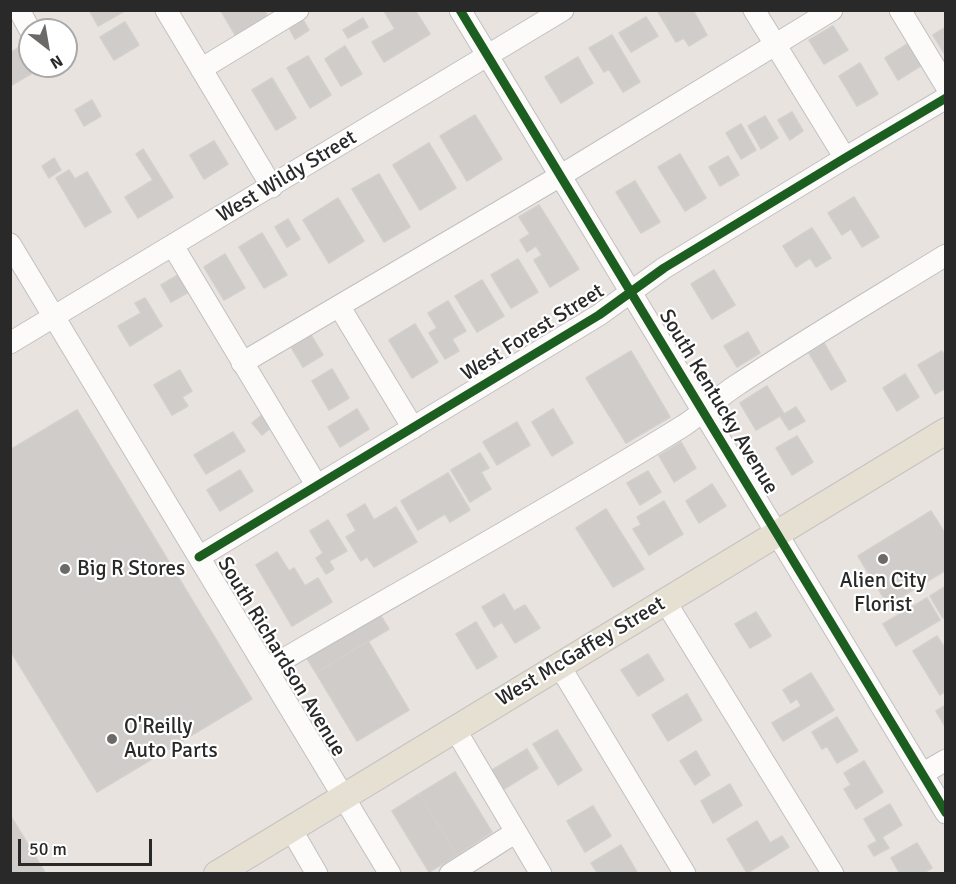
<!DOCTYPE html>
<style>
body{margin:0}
#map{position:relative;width:956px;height:884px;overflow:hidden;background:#e8e3df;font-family:Signika,sans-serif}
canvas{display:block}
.frame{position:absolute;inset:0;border:12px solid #292929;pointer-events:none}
.north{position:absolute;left:18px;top:18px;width:60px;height:60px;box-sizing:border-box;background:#fff;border:2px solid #a9a9a9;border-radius:50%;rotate:149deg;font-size:16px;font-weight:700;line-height:24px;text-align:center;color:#292929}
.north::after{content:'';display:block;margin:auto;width:21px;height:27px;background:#6c6a69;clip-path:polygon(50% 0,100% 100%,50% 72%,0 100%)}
.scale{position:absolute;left:18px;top:839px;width:134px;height:27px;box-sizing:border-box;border:3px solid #292929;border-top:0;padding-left:8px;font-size:18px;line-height:21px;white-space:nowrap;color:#292929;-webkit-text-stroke:4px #fff;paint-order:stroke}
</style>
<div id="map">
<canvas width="956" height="884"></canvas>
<div class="frame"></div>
<div class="north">N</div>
<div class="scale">50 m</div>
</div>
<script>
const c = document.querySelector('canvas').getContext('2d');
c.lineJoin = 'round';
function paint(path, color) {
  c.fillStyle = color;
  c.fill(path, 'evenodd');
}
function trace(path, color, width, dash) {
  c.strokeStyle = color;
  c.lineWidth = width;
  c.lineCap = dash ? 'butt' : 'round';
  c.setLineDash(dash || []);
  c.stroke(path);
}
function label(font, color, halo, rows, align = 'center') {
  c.font = font + ' Signika,sans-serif';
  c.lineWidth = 4.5;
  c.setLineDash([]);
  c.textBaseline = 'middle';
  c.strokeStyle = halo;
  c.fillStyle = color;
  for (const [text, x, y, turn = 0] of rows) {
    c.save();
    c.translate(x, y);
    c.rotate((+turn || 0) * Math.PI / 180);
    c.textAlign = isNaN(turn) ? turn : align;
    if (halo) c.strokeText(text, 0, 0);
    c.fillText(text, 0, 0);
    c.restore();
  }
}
const building = new Path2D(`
 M89 10H122L123 12 98 26Z
 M264 10 269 18 237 38 221 11Z
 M415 10 430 34 384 62 372 42 395 29 384 11Z
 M657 10H693L707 35 689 46 684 38 676 42Z
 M646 17 658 36 631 52 619 33Z
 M302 18 309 30 295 39 288 26Z
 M363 18 368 27 348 38 343 30Z
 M125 22 139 45 114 60 100 37Z
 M833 26 848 50 824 64 809 40Z
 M946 27V53H944L933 35Z
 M612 35 640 82 623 92 609 69 604 72 589 48Z
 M26 43 30 50V66H40L41 68 10 86V53Z
 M909 43 922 65 898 80 885 58Z
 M345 46 362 74 341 86 325 59Z
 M308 56 331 95 310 108 287 68Z
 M578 57 593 83 561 103 545 77Z
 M860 63 878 94 857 106 839 76Z
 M272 78 296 118 276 130 252 90Z
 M92 100 101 116 84 126 75 110Z
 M792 112 803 131 790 140 778 120Z
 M475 115 502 159 467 181 440 136Z
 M765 116 778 138 761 149 748 126Z
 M741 124 756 150 741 159 726 133Z
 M214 141 228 164 204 179 190 155Z
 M429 143 456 188 420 210 393 165Z
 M143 149 173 197 138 218 125 197 153 180 136 154Z
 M680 154 706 198 685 211 658 167Z
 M728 156 739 175 720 186 709 167Z
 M54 158 61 170 49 178 42 166Z
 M69 170 75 179 87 172 111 212 85 227 56 178Z
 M379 174 410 227 384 242 352 189Z
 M635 181 660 222 641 233 616 192Z
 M854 197 879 237 862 247 851 229 842 235 828 213Z
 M338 198 364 241 329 263 303 220Z
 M539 205 579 269 550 287 534 260 542 255 536 246 527 252 520 240 530 234 519 217Z
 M288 219 300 239 287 247 275 227Z
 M812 228 831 258 816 267 810 258 796 267 783 246Z
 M262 233 287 275 264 288 239 247Z
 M225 254 245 288 224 300 204 267Z
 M518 259 538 292 511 308 491 275Z
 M714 270 735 305 712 319 691 284Z
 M183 272 194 289 171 302 161 285Z
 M482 280 504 316 477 332 455 296Z
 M145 298 162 326 130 346 118 326 141 313 135 303Z
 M448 301 466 331 452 339 459 351 445 359 429 333 437 328 428 313Z
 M415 324 438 362 412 378 389 340Z
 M748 332 760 353 737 367 724 346Z
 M311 335 323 355 303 367 291 347Z
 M824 343 846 381 831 390 809 353Z
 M631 351 670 417 626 443 586 378Z
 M942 351 946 358V388L935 394 918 365Z
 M332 369 349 398 329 410 312 381Z
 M180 370 192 391 182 397 188 406 172 415 154 385Z
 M905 374 919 397 897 411 883 388Z
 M767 386 784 414 796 407 805 421 789 430 780 416 756 430 740 403Z
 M357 409 369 429 340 447 328 427Z
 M553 409 573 443 552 456 532 422Z
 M77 410 252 699 97 792 10 650V450Z
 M263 414 273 426 262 435 252 423Z
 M517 422 530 445 497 465 483 442Z
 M233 432 245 451 206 474 194 455Z
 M797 436 813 462 792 475 776 448Z
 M681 442 696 468 674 482 659 456Z
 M480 453 489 468 481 472 491 489 470 502 451 470Z
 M240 470 253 491 220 511 207 490Z
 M648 471 661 492 640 505 627 483Z
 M448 473 470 510 450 522 445 514 418 530 401 501Z
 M712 484 726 506 699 523 686 501Z
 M664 501 683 534 649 555 633 529 641 525 637 517Z
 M365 504 374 520 396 507 417 542 374 567 367 557 361 561 346 537 356 531 347 515Z
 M606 509 644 569 613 587 576 528Z
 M931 511 946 535V570L888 605 858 556Z
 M328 520 347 551 329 561 334 569 326 574 316 558 323 553 310 531Z
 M277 552 289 571 294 568 305 586 318 578 332 602 292 626 256 565Z
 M946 586V616L943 618 930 596Z
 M504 594 514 611 525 605 540 628 515 643 502 622 494 627 482 607Z
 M927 598 940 620 896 646 883 624Z
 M756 612 771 636 750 648 735 624Z
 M379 613 389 629 316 673 306 657Z
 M476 622 497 657 477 669 456 634Z
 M937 636 946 650V691L940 695 913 651Z
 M368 641 409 710 357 741 316 673Z
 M648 654 664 680 638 696 621 670Z
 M811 673 834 710 783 741 772 723 801 706 797 699 791 703 783 690Z
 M687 694 702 720 668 741 652 715Z
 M946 705V728L936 711Z
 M837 717 858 751 837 763 827 746 822 749 812 732Z
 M557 730 582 770 558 785 533 744Z
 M527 749 538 768 504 789 492 770Z
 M696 751 710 775 695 785 680 761Z
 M864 761 883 792 856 809 844 789 851 785 844 773Z
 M455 772 492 832 457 855 419 794Z
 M730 784 742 805 713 823 701 801Z
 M419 794 457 855 429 872 392 811Z
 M890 804 902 825 882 837 889 848 874 856 868 846 877 841 864 819Z
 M593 806 611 836 585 852 567 821Z
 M10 815 46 874H10Z
 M757 821 770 843 782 836 789 847 747 873 727 839Z
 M917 843 932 868 922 874H900L891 858Z
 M621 845 638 874H598L591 863Z`);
paint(building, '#cfccc9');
trace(building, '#d3cfcb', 1.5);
const minor = new Path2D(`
 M19 10 30 30
 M166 10 272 187
 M460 10 946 813
 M754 10 845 158
 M900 10 946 86
 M201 69 298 10
 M10 244 390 874
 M173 246 317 486
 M339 306 413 428
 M10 343 563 10
 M242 363 560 176 832 10
 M199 557 599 315 664 268 845 158 946 98
 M665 601 833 874
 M559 665 685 874
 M267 669C405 588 546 511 683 426 702 414 718 397 737 385 805 340 876 298 946 255
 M455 729 541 874
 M922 774 946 760
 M291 829 317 874
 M450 874 516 832`);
const major = new Path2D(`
 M217 874 946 431`);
trace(minor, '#c1c0c1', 23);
trace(major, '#c4c2c1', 28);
trace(minor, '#fcfbfa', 21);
trace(major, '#e6e0d2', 26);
trace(new Path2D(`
 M460 10 946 813
 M199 557 599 315 664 268 845 158 946 98`), '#1b5e20', 9);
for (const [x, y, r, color] of [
 [883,559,6,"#6c6a69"],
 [65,569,6,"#6c6a69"],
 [112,739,6,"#6c6a69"]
]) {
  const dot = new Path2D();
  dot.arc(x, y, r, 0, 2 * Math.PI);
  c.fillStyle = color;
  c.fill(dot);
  trace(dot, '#fff', 2);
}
label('21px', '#292929', '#fff', [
 ["West Wildy Street",287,177,-31],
 ["West Forest Street",533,333,-32],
 ["South Kentucky Avenue",718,402,59],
 ["West McGaffey Street",581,652,-31],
 ["South Richardson Avenue",281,657,59]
]);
label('21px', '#292929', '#fff', [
 ["Big R Stores",77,569],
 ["Alien City",883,581,"center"],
 ["Florist",883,605,"center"],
 ["O'Reilly",124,727],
 ["Auto Parts",124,751]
], 'left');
</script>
